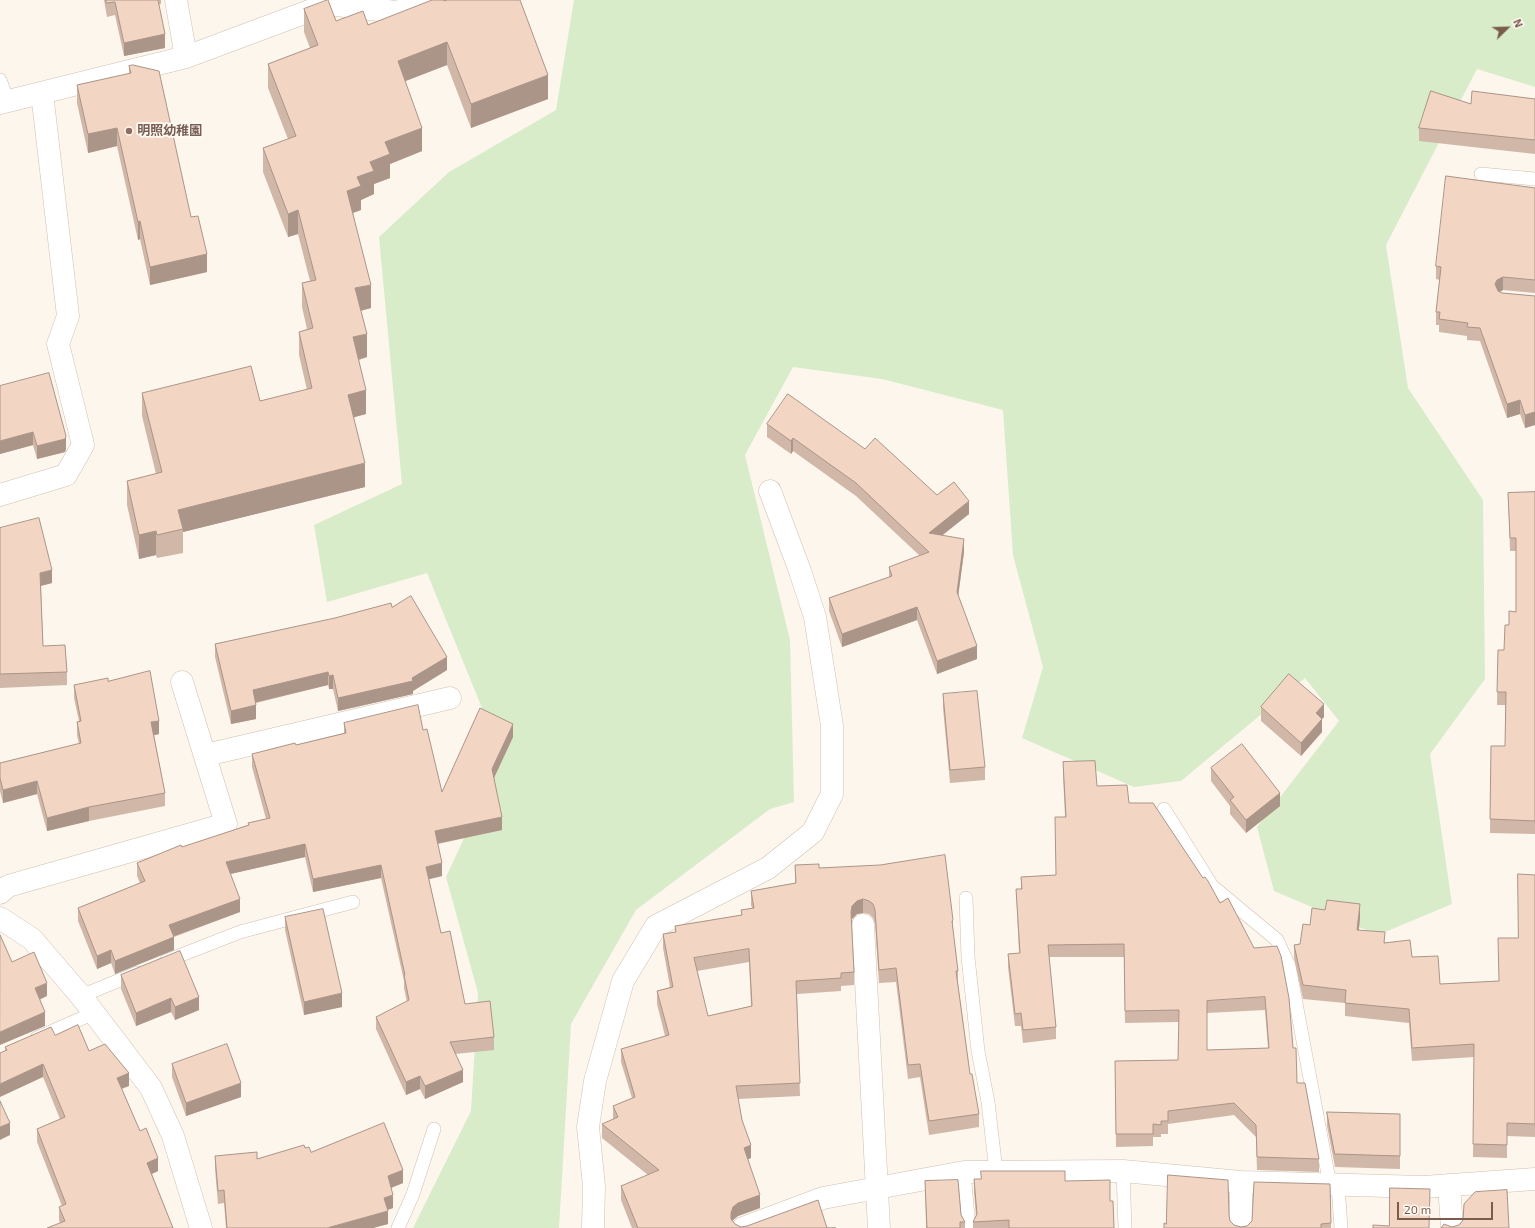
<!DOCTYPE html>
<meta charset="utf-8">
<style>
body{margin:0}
#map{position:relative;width:1535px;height:1228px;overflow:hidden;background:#fdf6ec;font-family:"Exo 2",sans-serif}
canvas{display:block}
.north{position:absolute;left:1487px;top:8px;width:40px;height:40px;-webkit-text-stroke:3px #fffaf3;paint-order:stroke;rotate:67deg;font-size:11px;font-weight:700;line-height:16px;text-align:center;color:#7a5c4d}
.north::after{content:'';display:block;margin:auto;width:14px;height:18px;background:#7a5c4d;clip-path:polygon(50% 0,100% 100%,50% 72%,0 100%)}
.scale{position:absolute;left:1397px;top:1202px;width:96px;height:18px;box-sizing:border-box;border:2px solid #7a5c4d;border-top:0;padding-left:5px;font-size:12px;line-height:14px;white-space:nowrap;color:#7a5c4d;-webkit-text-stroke:3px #fffaf3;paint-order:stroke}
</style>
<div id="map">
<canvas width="1535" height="1228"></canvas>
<div class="north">N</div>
<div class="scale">20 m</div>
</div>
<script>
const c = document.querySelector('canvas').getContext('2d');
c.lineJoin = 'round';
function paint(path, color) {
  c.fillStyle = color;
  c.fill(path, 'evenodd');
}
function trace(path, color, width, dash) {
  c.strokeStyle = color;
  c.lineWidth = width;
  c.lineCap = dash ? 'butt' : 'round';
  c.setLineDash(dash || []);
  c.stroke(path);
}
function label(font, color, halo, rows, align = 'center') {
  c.font = font + ' "Exo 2","Noto Sans JP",sans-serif';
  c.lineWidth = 3.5;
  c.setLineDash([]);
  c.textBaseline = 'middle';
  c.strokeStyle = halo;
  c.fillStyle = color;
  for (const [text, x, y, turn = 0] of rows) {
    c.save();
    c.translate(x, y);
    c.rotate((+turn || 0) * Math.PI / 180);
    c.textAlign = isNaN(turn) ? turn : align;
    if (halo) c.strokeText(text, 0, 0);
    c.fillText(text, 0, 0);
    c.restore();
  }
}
paint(new Path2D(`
 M574 0H1535V87L1477 69 1386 245 1408 388 1483 500 1485 679 1430 754 1452 904 1378 935 1274 891 1257 827 1339 721 1305 678 1181 781 1134 787 1022 738 1043 667 1013 555 1003 410 882 379 793 367 745 455 790 640 794 802 770 809 636 910 571 1024 559 1228H413L471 1111 478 993 446 877 502 757 427 573 327 602 314 525 402 484 379 237 449 172 556 110Z`), '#d8ecc9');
const lane = new Path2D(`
 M0 80 8 101
 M1481 174 1535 179
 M1164 809 1212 886 1277 940 1289 966 1330 1185
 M966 898 968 957 978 1051 988 1102 996 1171
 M166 961 240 932 353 902
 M81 996 137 973
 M37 1038 94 1013
 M1123 1171 1125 1228
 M964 1172 969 1228
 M1338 1185 1341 1228
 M398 1228 413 1194 434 1129`);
const street = new Path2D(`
 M176 0 186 57
 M0 103 186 57 328 4 396 12 438 0
 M0 495 66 475 83 445 58 344 68 316 42 93
 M206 755 450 698
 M0 893 8 886 226 824 182 682
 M0 918 32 939 81 996 151 1088 173 1136 201 1228
 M863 925 879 1228
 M1241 1182V1228
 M1449 1185 1452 1228
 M593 1228 594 1186 588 1127 595 1081 623 981 656 926 768 868 813 832 832 794V726L815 617 800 571 770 491
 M743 1228 823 1198 964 1172 1123 1171 1241 1182 1424 1187 1535 1179`);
trace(lane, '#d1beb0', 14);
trace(street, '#d1beb0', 23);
trace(lane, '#fff', 13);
trace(street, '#fff', 22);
paint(new Path2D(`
 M104 0H161V4L158 5 165 48 124 56 115 15 107 17Z
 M444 1 548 99 471 128 447 65 405 81 422 151 390 164V178L374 184V194L361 200V210L353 213 371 308 361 311 367 357 359 360 366 414 353 417 365 487 183 532V553L157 558 156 555 139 559 127 505V481L156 474 142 416V393L260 401 307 390 299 355V332L307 329 302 307V283L310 281 298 234 288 237 263 172V148L288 139 268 88V64L310 48 304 32V9L336 21 368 25Z
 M129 66 191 217 207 272 150 285 140 239 138 240 117 146 88 153 77 103V85L129 74Z
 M1535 99V154L1419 141V128L1471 104Z
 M1535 188V293L1503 290 1500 292 1502 293 1535 296V425L1525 428 1520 414 1507 418 1480 341 1467 340V336L1439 332V325H1436V312L1440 280 1436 279V266Z
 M0 386 66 449 65 452 37 459 33 445 0 454Z
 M767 424 865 449 937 495 969 514 942 535 964 552 958 596 977 659 937 674 917 620 842 647 829 611V598L889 577V567L920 556 856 496 793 451 791 454 767 437Z
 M1535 492V834L1490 833 1491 746H1505V705H1497L1498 650H1504L1509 625 1516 612V551H1510L1508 493Z
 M0 528 52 583 41 586 43 646 67 672V685L0 688Z
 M392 607 447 670 413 691V694L338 711 333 689H329L328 685 256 703V719L231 724 215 657V644Z
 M108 681 159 734 154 735 165 793V806L89 821 47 831 37 794 3 803 0 791V763L79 744 77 735V722L79 721 74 698V685Z
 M943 694 985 767V780L950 783 943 708Z
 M1261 707 1324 717 1322 719V732L1301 756 1261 721Z
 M344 723 423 730 442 792 513 737 494 778 502 830 438 844 442 876 429 879 441 933 465 1004 494 1037V1050L455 1054 463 1082 425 1099 420 1089 406 1095 376 1029V1017L407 1002 404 988V981L381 878 313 892 305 857 230 874 240 912 174 937V950L115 974 111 963 97 969 78 921V908L140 883 137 876V863L248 825V823L266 819 252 767V754L296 745 344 733Z
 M1063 762 1097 786 1129 803 1203 878 1293 1048 1297 1083 1319 1159V1172L1257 1170 1256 1137 1234 1115 1168 1124V1134H1161V1137H1153V1146L1116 1147 1115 1061 1178 1060 1179 1022 1125 1023 1124 957H1049L1056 1027V1039L1023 1043 1021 1026H1015L1008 967V954L1019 953 1016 889H1021V877L1056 875 1065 817 1063 775ZM1265 1010 1268 1048 1207 1050V1013Z
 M1211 768 1280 806 1246 833 1230 814V806L1211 781Z
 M795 865 819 868 953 920V934L958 971V984L970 1074 979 1114V1127L929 1135 920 1077 908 1079 896 982 879 983 875 924 873 918 869 914 863 913 857 914 852 919 851 923 854 972V985L841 986V991L797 994 800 1096 738 1099 742 1120 751 1158 748 1159 760 1208 738 1216 733 1220V1221L735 1224 741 1227 836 1228H632L621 1200V1186L648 1175 602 1138V1124L613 1119V1106L632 1098 621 1062V1049L665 1036 657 1004V991L670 987 663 948V934L675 932V926L741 915V910L752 908 751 905V891L795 883ZM749 962 751 1006 708 1016 697 971Z
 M1535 875V1137L1507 1136V1158L1473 1157 1474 1057 1412 1061 1409 1023 1345 1016V1003L1303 999 1294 958V945L1300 944 1310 925 1360 918 1359 930 1385 942 1412 957 1440 984 1499 981 1518 938Z
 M285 917 342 1007 304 1015 285 930Z
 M121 975 199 1010 175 1020 171 1012 136 1026 121 989Z
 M55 1035 89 1051 129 1086 122 1089 140 1131 158 1171 152 1174 173 1228 60 1223 59 1220V1207L62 1206 37 1142V1129L60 1119 43 1077 5 1051V1047Z
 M172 1064 241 1097 186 1116 172 1077Z
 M1327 1112 1400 1114V1169L1335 1167 1327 1126Z
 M305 1148 311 1152 403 1183 391 1188 393 1208 387 1210 388 1224 373 1228H226L224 1203 218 1204 215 1169V1156L257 1159Z
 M981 1171 1065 1181 1110 1201 1114 1228H973V1222L976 1216 974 1192V1179H981Z
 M925 1181 961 1215 965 1222V1228H926Z
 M1330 1184 1331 1228H1164L1229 1215 1230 1221 1234 1225 1241 1227 1247 1226Z`), '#d1b7a8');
paint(new Path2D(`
 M165 34V48L124 56V43Z
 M447 42V65L398 84V61Z
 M548 75V99L471 128V104Z
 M117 128V146L88 153V134Z
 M422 128V151L390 164V178L374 184V194L361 200V210L347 215V191L357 177 370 162 385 142Z
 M298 210V234L288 237V214Z
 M140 221V239L138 240V222Z
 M207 254V272L150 285V267Z
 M1503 277V290L1497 293 1495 284 1497 280Z
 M371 285V308L355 312V288Z
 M367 334V357L353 361V337Z
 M366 390V414L348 419V395Z
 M1520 400V414L1507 418V404Z
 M1535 412V425L1525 428V415Z
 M33 432V445L0 454V441Z
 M66 436V449L65 452 37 459V446Z
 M793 438V451L791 454V441Z
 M365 463V487L183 532V529L178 510Z
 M969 501V514L929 546V533Z
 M156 531V555L139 559V535Z
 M964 539V552L957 605V592Z
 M52 570V583L40 586V573Z
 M917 607V620L842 647V634Z
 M977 646V659L937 674V661Z
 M447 657V670L413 691V694L338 711V698L412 678Z
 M328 672V685L253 703V690Z
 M333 675V689H329V676Z
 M1324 704V717L1321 720 1322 719V732L1301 756V743L1316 713Z
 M256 705V719L231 724V711Z
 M159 721V734L151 736V722Z
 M513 724V737L492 782V769Z
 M37 781V794L3 803V790Z
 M1280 793V806L1246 833V820Z
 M89 807V821L47 831V818Z
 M502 817V830L435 844V831Z
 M305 844V857L226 875V862Z
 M442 863V876L426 880V867Z
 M381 865V878L313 892V879Z
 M240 899V912L169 938V925Z
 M863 899V913L857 914 852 919 851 926V912L852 906 857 901Z
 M1360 904V918L1357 943V930Z
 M174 937V950L115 974V961Z
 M111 950V963L97 969V956Z
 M47 983V996L35 1002V988Z
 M342 993V1007L304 1015V1002Z
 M199 997V1010L175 1020V1007Z
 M171 998V1012L136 1026V1013Z
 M45 1012V1026L0 1045V1032Z
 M43 1064V1077L0 1097V1084Z
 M463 1070V1082L425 1099V1086Z
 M129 1073V1086L117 1090V1078Z
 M420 1076V1089L406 1095V1082Z
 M241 1083V1097L186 1116V1103Z
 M10 1123V1135L0 1140V1127Z
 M751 1145V1158L744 1161V1148Z
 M158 1158V1171L147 1176V1163Z
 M403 1170V1183L388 1189V1176Z
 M393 1195V1208L384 1211V1198Z
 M760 1195V1208L738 1216 733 1220 731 1226V1213L733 1207 738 1203Z
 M388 1211V1224L373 1228H327Z`), '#aa9588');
const building = new Path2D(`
 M106 0H158L165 34 124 43 115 2 107 3Z
 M328 0 336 21 363 11 368 25 432 0H444V1L447 0H520L548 75 471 104 447 42 398 61 422 128 385 142 390 154 370 162 374 171 357 177 361 186 347 191 371 285 355 288 367 334 353 337 366 390 348 395 365 463 178 510 183 529 157 535 156 531 139 535 127 481 162 472 142 393 251 366 260 401 312 388 299 332 313 328 302 283 316 280 298 210 288 214 263 148 296 136 268 64 318 45 304 9Z
 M133 65 159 71 191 217 198 216 207 254 150 267 140 221 138 222 117 128 88 134 77 85 131 73 129 66Z
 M1431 91 1471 104 1472 91 1535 99V140L1419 128Z
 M1446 176 1535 188V280L1503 277 1497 280 1495 284 1498 291 1502 293 1535 296V412L1525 415 1520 400 1507 404 1480 328 1467 327 1468 323 1439 319 1440 312H1436L1441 267 1436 266Z
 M49 373 66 436 65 439 37 446 33 432 0 441V386Z
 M788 394 865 449 875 438 937 495 954 482 969 501 929 533 964 539 957 592 977 646 937 661 917 607 842 634 829 598 892 576 889 567 929 552 856 483 793 438 791 441 767 424Z
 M1535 492V821L1490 819 1491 746H1505L1506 692H1497L1498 650H1504L1505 625H1509V611L1516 612V538H1510L1508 493Z
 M39 518 52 570 40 573 43 646 65 645 67 672 0 674V528Z
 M411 596 447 657 412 678 413 681 338 698 333 675 329 676 328 672 253 690 256 705 231 711 215 644 335 618 391 603 392 607Z
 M150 671 159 721 151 722 165 793 89 807 47 818 37 781 3 790 0 778V763L81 743 77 722 81 721 74 685 108 678V681Z
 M1289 674 1324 704 1316 713 1322 719 1301 743 1261 707Z
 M977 691 985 767 950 770 943 694Z
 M418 705 423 730 427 729 442 792 480 708 513 724 492 769 502 817 435 831 442 863 426 867 441 933 450 931 465 1004 490 1001 494 1037 450 1042 463 1070 425 1086 420 1076 406 1082 376 1017 409 1000 404 975H405L381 865 313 879 305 844 226 862 240 899 169 925 174 937 115 961 111 950 97 956 78 908 145 881 137 863 181 845 182 847 249 825 248 823 270 818 252 754 295 743 296 745 346 733 344 723Z
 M1242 744 1280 793 1246 820 1230 800 1234 797 1211 768Z
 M1095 761 1097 786 1127 785 1129 803H1153L1203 878 1205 877 1208 881 1220 903 1228 898 1254 948 1277 946 1281 956 1289 998 1293 1048H1296L1297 1083H1305L1319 1159 1257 1157 1256 1125 1234 1103 1168 1111V1121H1161V1125L1153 1124V1134H1116L1115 1061 1178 1060 1179 1010 1125 1011 1124 944 1048 945 1056 1027 1023 1030 1021 1013 1015 1014 1008 954 1020 953 1016 889H1022L1021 877 1056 875 1055 817H1066L1063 762ZM1265 997 1269 1048 1207 1050V1001Z
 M945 855 953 920 952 921 958 971H956L970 1074H972L979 1114 929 1121 920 1064 908 1065 896 968 879 970 875 910 873 904 869 901 863 899 857 901 852 906 851 912 854 972 841 973V978L796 981 800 1083 736 1086 742 1120 751 1145 744 1148 760 1195 738 1203 733 1207 731 1213V1219L735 1224 741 1227 747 1226 818 1200 827 1228H836H638L621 1186 659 1170 602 1124 618 1117 613 1106 635 1097 621 1049 669 1035 657 991 673 987 663 934 676 932 675 926 742 915 741 910 754 908 751 891 796 883 795 865 819 864V868L880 865ZM749 949 752 1006 708 1016 694 958Z
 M1518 874 1535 875V1124L1507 1123V1145L1473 1144 1474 1044 1412 1048 1409 1009 1345 1003 1346 990 1303 985 1294 945 1300 944 1303 924 1310 925 1312 908 1325 910 1327 900 1360 904 1357 930 1385 932 1384 943 1410 940 1412 957 1438 956 1440 984 1499 981 1498 938H1518Z
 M323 909 342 993 304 1002 285 917Z
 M0 935 12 962 34 952 47 983 35 988 45 1012 0 1032Z
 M180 951 199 997 175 1007 171 998 136 1013 121 975Z
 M78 1025 89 1051 105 1044 129 1073 117 1078 140 1131 146 1128 158 1158 147 1163 173 1228H47L65 1221 59 1207 66 1204 37 1129 65 1117 43 1064 0 1084V1053L7 1050 5 1047 51 1027 55 1035Z
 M227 1044 241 1083 186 1103 172 1064Z
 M0 1101 10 1123 0 1127Z
 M1327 1112 1400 1114V1156L1335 1154Z
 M384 1123 403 1170 388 1176 393 1195 384 1198 388 1211 327 1228H227L224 1190 218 1191 215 1156 257 1152V1159L304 1145 305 1148 309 1147 311 1152Z
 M981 1171H1065V1181L1110 1180V1201H1113L1114 1228H1009V1220L973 1222 977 1214 974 1179H981Z
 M1168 1175 1228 1180 1229 1215 1230 1221 1234 1225 1241 1227 1247 1226 1252 1221 1254 1182 1330 1184 1331 1223 1321 1224V1228H1164V1223L1166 1224Z
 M958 1180 961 1215 965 1222H960V1228H927L925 1181Z
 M1390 1188 1430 1189 1429 1228H1373V1225L1389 1226Z
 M1507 1190 1509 1228H1441L1444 1224 1452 1227 1459 1225 1463 1220 1464 1204 1475 1192Z`);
paint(building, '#f3d5c3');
trace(building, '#aa9588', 1);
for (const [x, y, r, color] of [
 [129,131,4,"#8d6e63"]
]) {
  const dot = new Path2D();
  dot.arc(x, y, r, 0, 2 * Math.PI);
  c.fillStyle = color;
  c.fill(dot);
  trace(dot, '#fffaf3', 1.5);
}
label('bold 13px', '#785e54', '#fffaf3', [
 ["明照幼稚園",137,131]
], 'left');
</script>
